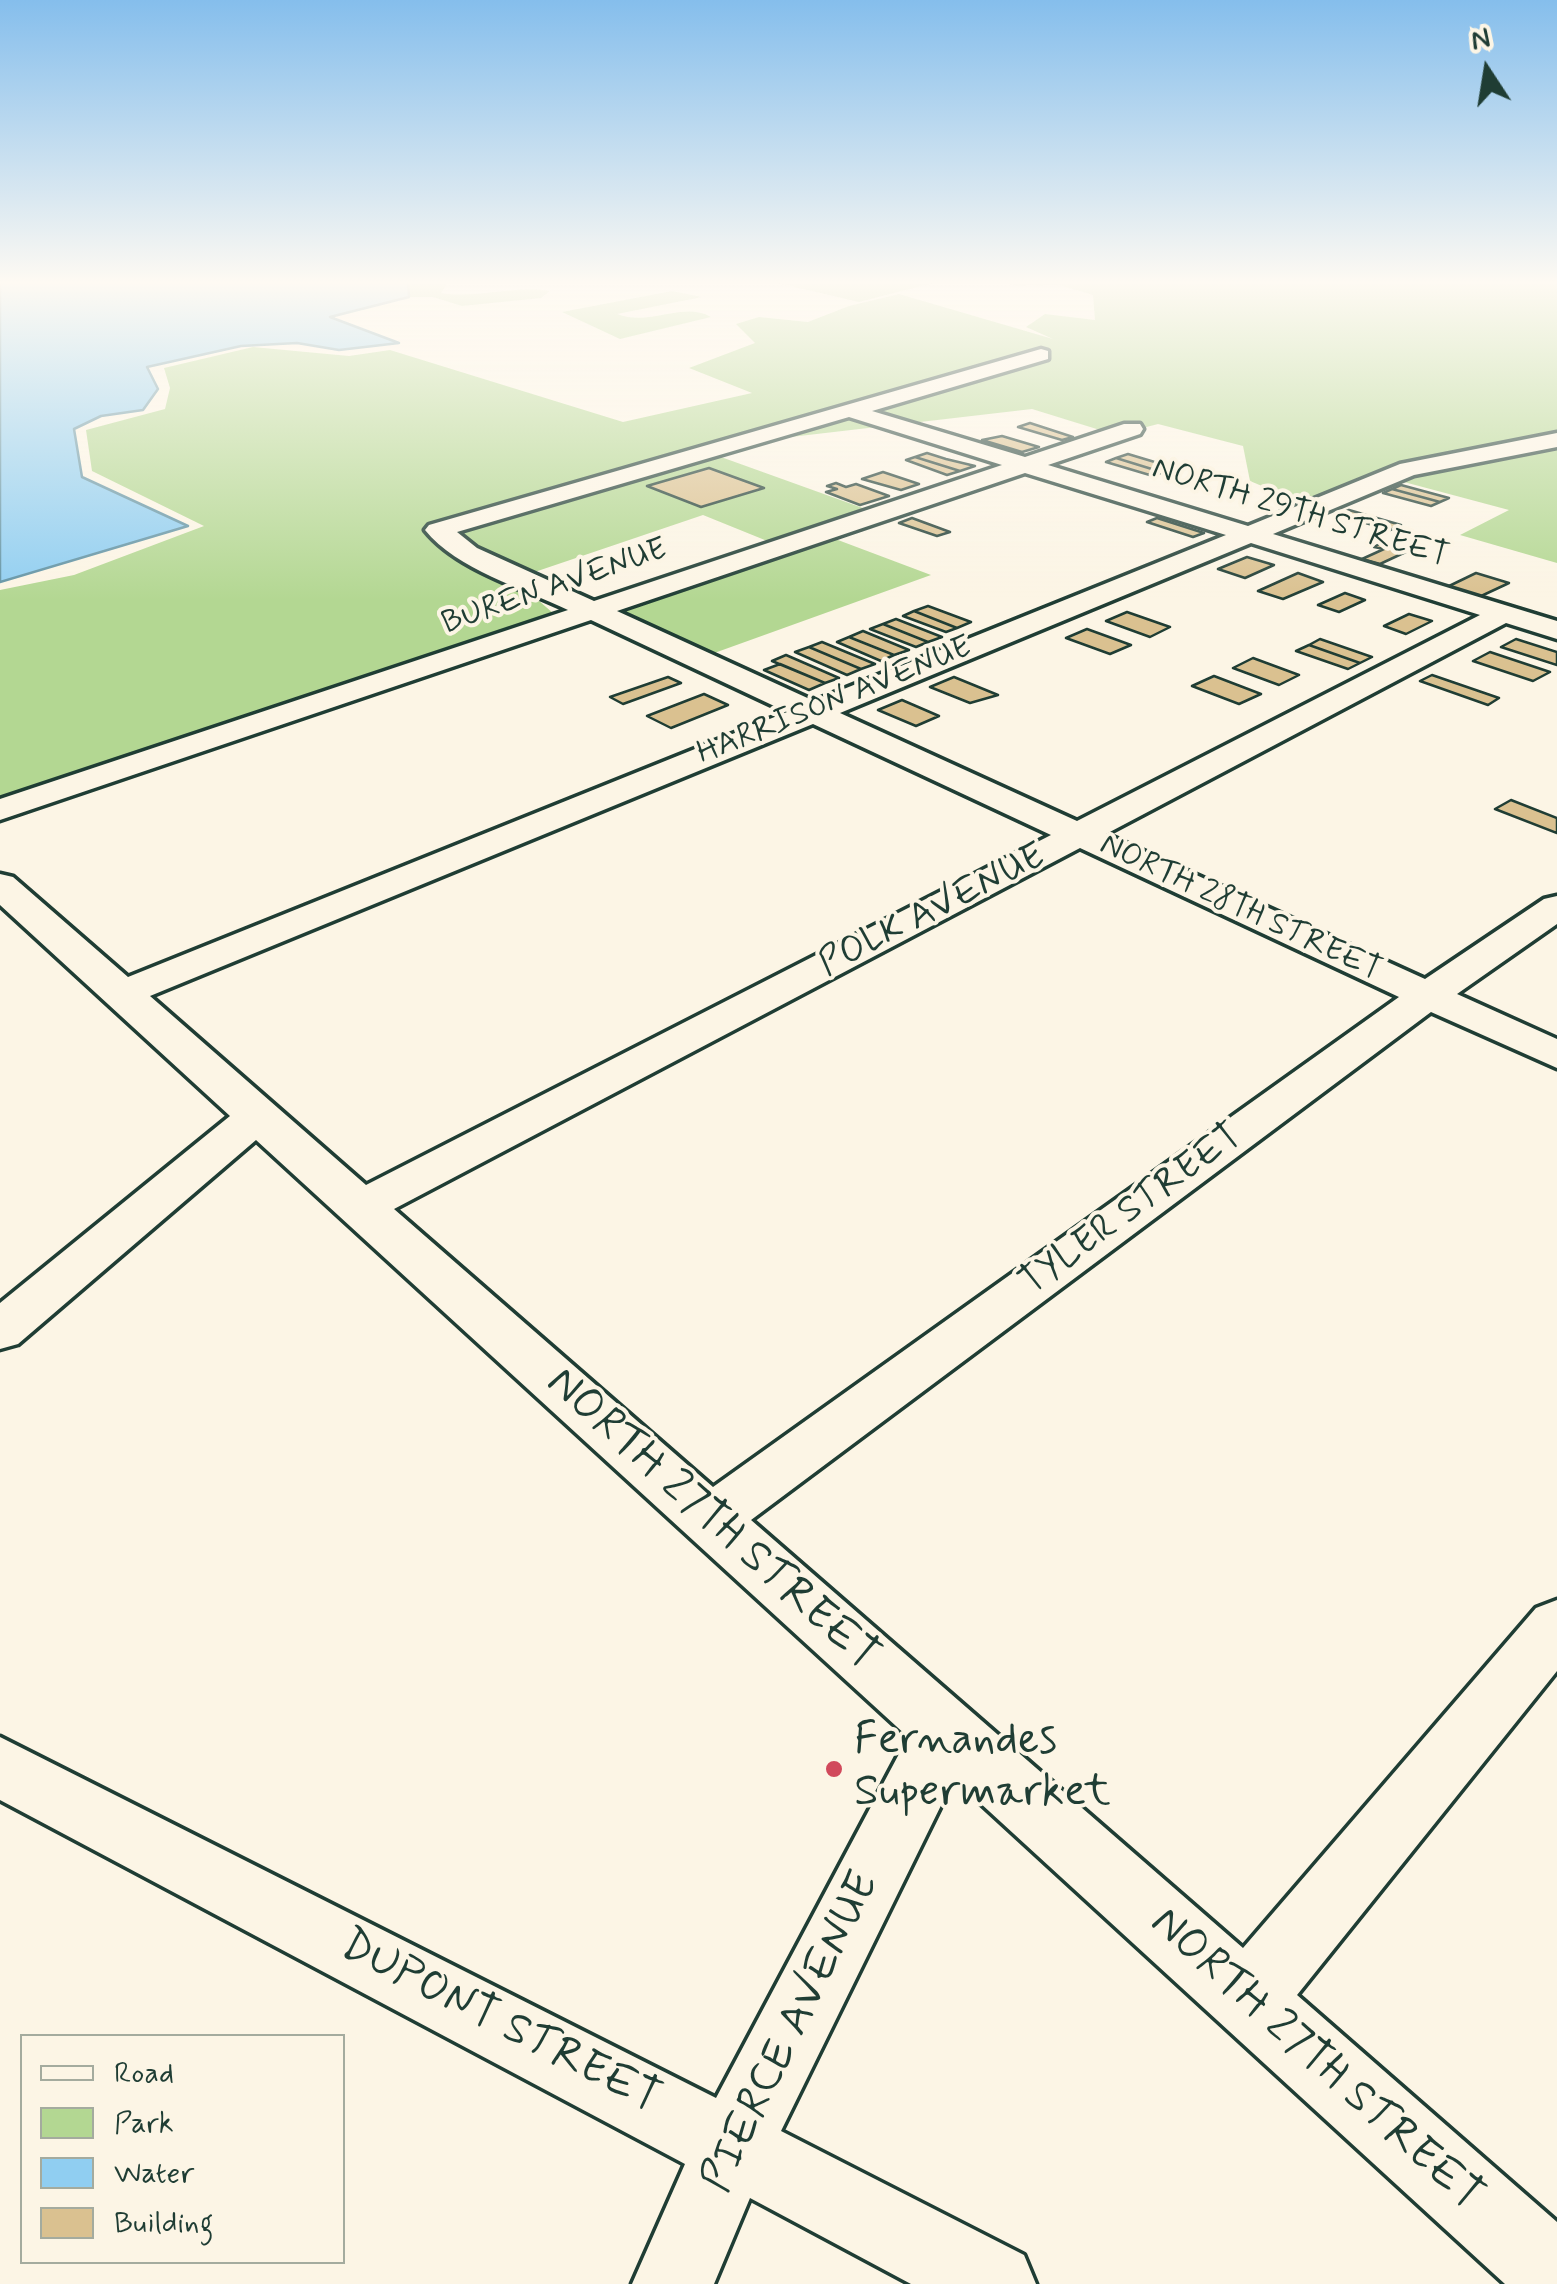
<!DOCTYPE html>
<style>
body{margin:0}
#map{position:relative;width:1557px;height:2284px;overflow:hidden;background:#fcf5e5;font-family:Mynerve,sans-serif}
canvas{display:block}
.legend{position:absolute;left:20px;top:2034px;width:325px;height:230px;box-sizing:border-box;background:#fcf5e5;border:2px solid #a4ab9e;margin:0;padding:12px 18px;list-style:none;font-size:30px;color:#1f3d34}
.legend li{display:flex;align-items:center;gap:20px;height:50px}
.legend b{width:50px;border:2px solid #a4ab9e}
.north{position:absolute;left:1437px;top:20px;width:100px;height:100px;-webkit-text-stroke:8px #fcf5e5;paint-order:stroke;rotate:348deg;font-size:28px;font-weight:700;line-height:40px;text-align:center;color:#1f3d34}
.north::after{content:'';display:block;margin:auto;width:35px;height:45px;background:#1f3d34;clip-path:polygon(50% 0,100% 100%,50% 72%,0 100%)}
</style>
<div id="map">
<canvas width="1557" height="2284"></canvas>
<ul class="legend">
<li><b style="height:12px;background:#fcf5e5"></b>Road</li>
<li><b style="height:28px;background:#b3d792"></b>Park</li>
<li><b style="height:28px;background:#90cef1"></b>Water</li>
<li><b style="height:28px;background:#dac190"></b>Building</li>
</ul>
<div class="north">N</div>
</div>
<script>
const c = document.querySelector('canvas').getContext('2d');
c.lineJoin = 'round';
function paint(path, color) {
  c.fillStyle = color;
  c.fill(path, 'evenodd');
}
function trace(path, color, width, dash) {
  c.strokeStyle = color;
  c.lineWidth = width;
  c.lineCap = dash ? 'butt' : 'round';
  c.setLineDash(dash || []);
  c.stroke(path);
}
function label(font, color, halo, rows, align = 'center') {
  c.font = font + ' Mynerve,sans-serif';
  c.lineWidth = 8;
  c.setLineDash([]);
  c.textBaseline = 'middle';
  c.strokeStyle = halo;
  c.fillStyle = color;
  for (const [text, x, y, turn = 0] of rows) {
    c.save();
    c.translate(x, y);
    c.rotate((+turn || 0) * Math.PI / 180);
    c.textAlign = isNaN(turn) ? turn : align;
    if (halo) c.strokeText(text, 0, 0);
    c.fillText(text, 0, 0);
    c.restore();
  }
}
paint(new Path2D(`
 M408 281H449L441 293C477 299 513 285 550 291L541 298 462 306 433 297H409Z
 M769 281H941L859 302Z
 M1000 281H1557V563L1460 535 1509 510 1389 478 1312 507 1250 481 1243 446 1158 424 1116 435 1032 409 696 448 885 516 830 537 931 575 706 656 607 611 787 549 703 515 514 579 554 614 0 806V590L74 575 204 526 92 471 86 430 165 409 170 388 164 368 253 347 349 356 390 350 623 422 752 393 689 368 755 343 736 324 759 317 808 322 849 306 899 294 1053 339 1026 327 1045 314 1095 320 1093 295 1059 285 1017 286Z
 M672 291 702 297 617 314C651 327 682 301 711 317L620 339 562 312Z`), '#b3d792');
const water = new Path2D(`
 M0 281H408L409 297 330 317 399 343 339 350 297 343 241 346 147 367 158 389 143 410 101 416 74 429 82 477 188 526 0 582Z`);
paint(water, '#90cef1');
trace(water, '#6394a5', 2.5);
const building = new Path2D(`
 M1030 423 1073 437 1062 440 1018 427Z
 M1002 436 1039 447 1022 452 982 440Z
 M927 453 946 459 975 466 960 471 915 457Z
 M1128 454 1168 466 1155 470 1116 458Z
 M915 457 960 471 947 475 906 460Z
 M1116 458 1155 470 1163 472 1153 476 1106 462Z
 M709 468 764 488 701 507 647 486Z
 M883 472 919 484 901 490 862 479Z
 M836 483 846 487 856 484 889 496 860 505 826 492 837 489 827 486Z
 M1401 485 1449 498 1440 502 1392 489Z
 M1392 489 1440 502 1431 506 1383 493Z
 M1349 510 1401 525 1390 530 1338 515Z
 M912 518 950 532 937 536 899 523Z
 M1157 518 1204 533 1193 537 1147 522Z
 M1381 543 1393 545 1410 550 1380 564 1362 559 1384 549 1374 547Z
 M1247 557 1274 565 1245 578 1218 569Z
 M1298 573 1323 582 1283 599 1258 591Z
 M1476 573 1509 583 1479 597 1447 587Z
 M1345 593 1365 600 1339 612 1318 605Z
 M928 606 971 622 957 628 914 611Z
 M914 611 957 628 946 632 903 616Z
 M1127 612 1170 627 1150 637 1106 621Z
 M1409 614 1432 621 1406 634 1384 626Z
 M896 619 942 637 928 642 883 624Z
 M883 624 928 642 916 647 870 629Z
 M1087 629 1131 645 1110 654 1066 638Z
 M863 631 909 650 894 655 849 637Z
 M849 637 894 655 881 661 837 642Z
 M1320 639 1372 657 1360 663 1309 645Z
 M1516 639 1557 652V665L1501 647Z
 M822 642 875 664 861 669 809 647Z
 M1309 645 1360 663 1348 669 1296 651Z
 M809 647 861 669 847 675 795 652Z
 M1490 652 1550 672 1533 681 1473 661Z
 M786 655 839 678 825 683 772 661Z
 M1253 658 1299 675 1279 685 1233 668Z
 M780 664 825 683 809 690 764 670Z
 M1432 675 1499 698 1488 705 1420 681Z
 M1214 676 1261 694 1239 704 1192 686Z
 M668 677 681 683 623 704 610 697Z
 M954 677 998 695 970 703 930 687Z
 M704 694 728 705 671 728 647 716Z
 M902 700 939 716 916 726 878 710Z
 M1511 800 1557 818V833L1495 809Z`);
paint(building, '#dac190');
trace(building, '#1f3d34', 2.5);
const street = new Path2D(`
 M1041 349 1048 351V359L872 411 1025 457 1124 424H1140L1143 429 1140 434 1048 465 1248 526 1400 464 1557 433V447L1414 475 1273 534 1557 621V639L1506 623 1106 834 1425 979 1544 899 1557 896V924L1457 994 1557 1039V1068L1431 1012 751 1520 1243 1948 1536 1608 1557 1600V1671L1297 1995 1557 2222V2284H1505L954 1779 781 2131 1024 2255 1036 2284H911L750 2198 714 2284H632L685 2164 0 1800V1737L716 2098 908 1737 256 1140 18 1344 0 1349V1303L230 1116 0 905V874L13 877 128 977 787 712 591 620 0 820V799L568 610C523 588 457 570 425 530L429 525ZM849 417 1002 465 594 601 477 548 457 532ZM1025 473 1226 535 814 701 617 611ZM1251 543 1480 615 1077 821 840 713ZM813 724 1051 835 366 1185 150 996ZM1080 848 1399 997 713 1487 394 1209Z`);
trace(street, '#1f3d34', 7);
paint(street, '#fcf5e5');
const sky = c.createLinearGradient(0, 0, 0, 601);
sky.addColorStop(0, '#85beec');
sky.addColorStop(0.47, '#fefaf3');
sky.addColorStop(1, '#fefaf300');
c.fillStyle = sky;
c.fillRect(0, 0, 1557, 601);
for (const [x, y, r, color] of [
 [834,1769,10,"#d1495b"]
]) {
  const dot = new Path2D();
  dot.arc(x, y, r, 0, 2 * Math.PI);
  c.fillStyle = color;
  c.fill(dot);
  trace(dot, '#fcf5e5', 4);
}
label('32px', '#1f3d34', '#fcf5e5', [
 ["NORTH 29TH STREET",1300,514,17],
 ["BUREN AVENUE",555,588,-19],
 ["HARRISON AVENUE",835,702,-22],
 ["NORTH 28TH STREET",1240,909,25]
]);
label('38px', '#1f3d34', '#fcf5e5', [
 ["POLK AVENUE",933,912,-27],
 ["TYLER STREET",1132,1211,-36]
]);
label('45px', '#1f3d34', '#fcf5e5', [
 ["NORTH 27TH STREET",711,1521,42],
 ["DUPONT STREET",499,2024,27],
 ["PIERCE AVENUE",793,2033,-64],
 ["NORTH 27TH STREET",1315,2061,42]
]);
label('45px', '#1f3d34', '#fcf5e5', [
 ["Fernandes",854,1743],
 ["Supermarket",854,1795]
], 'left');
</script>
